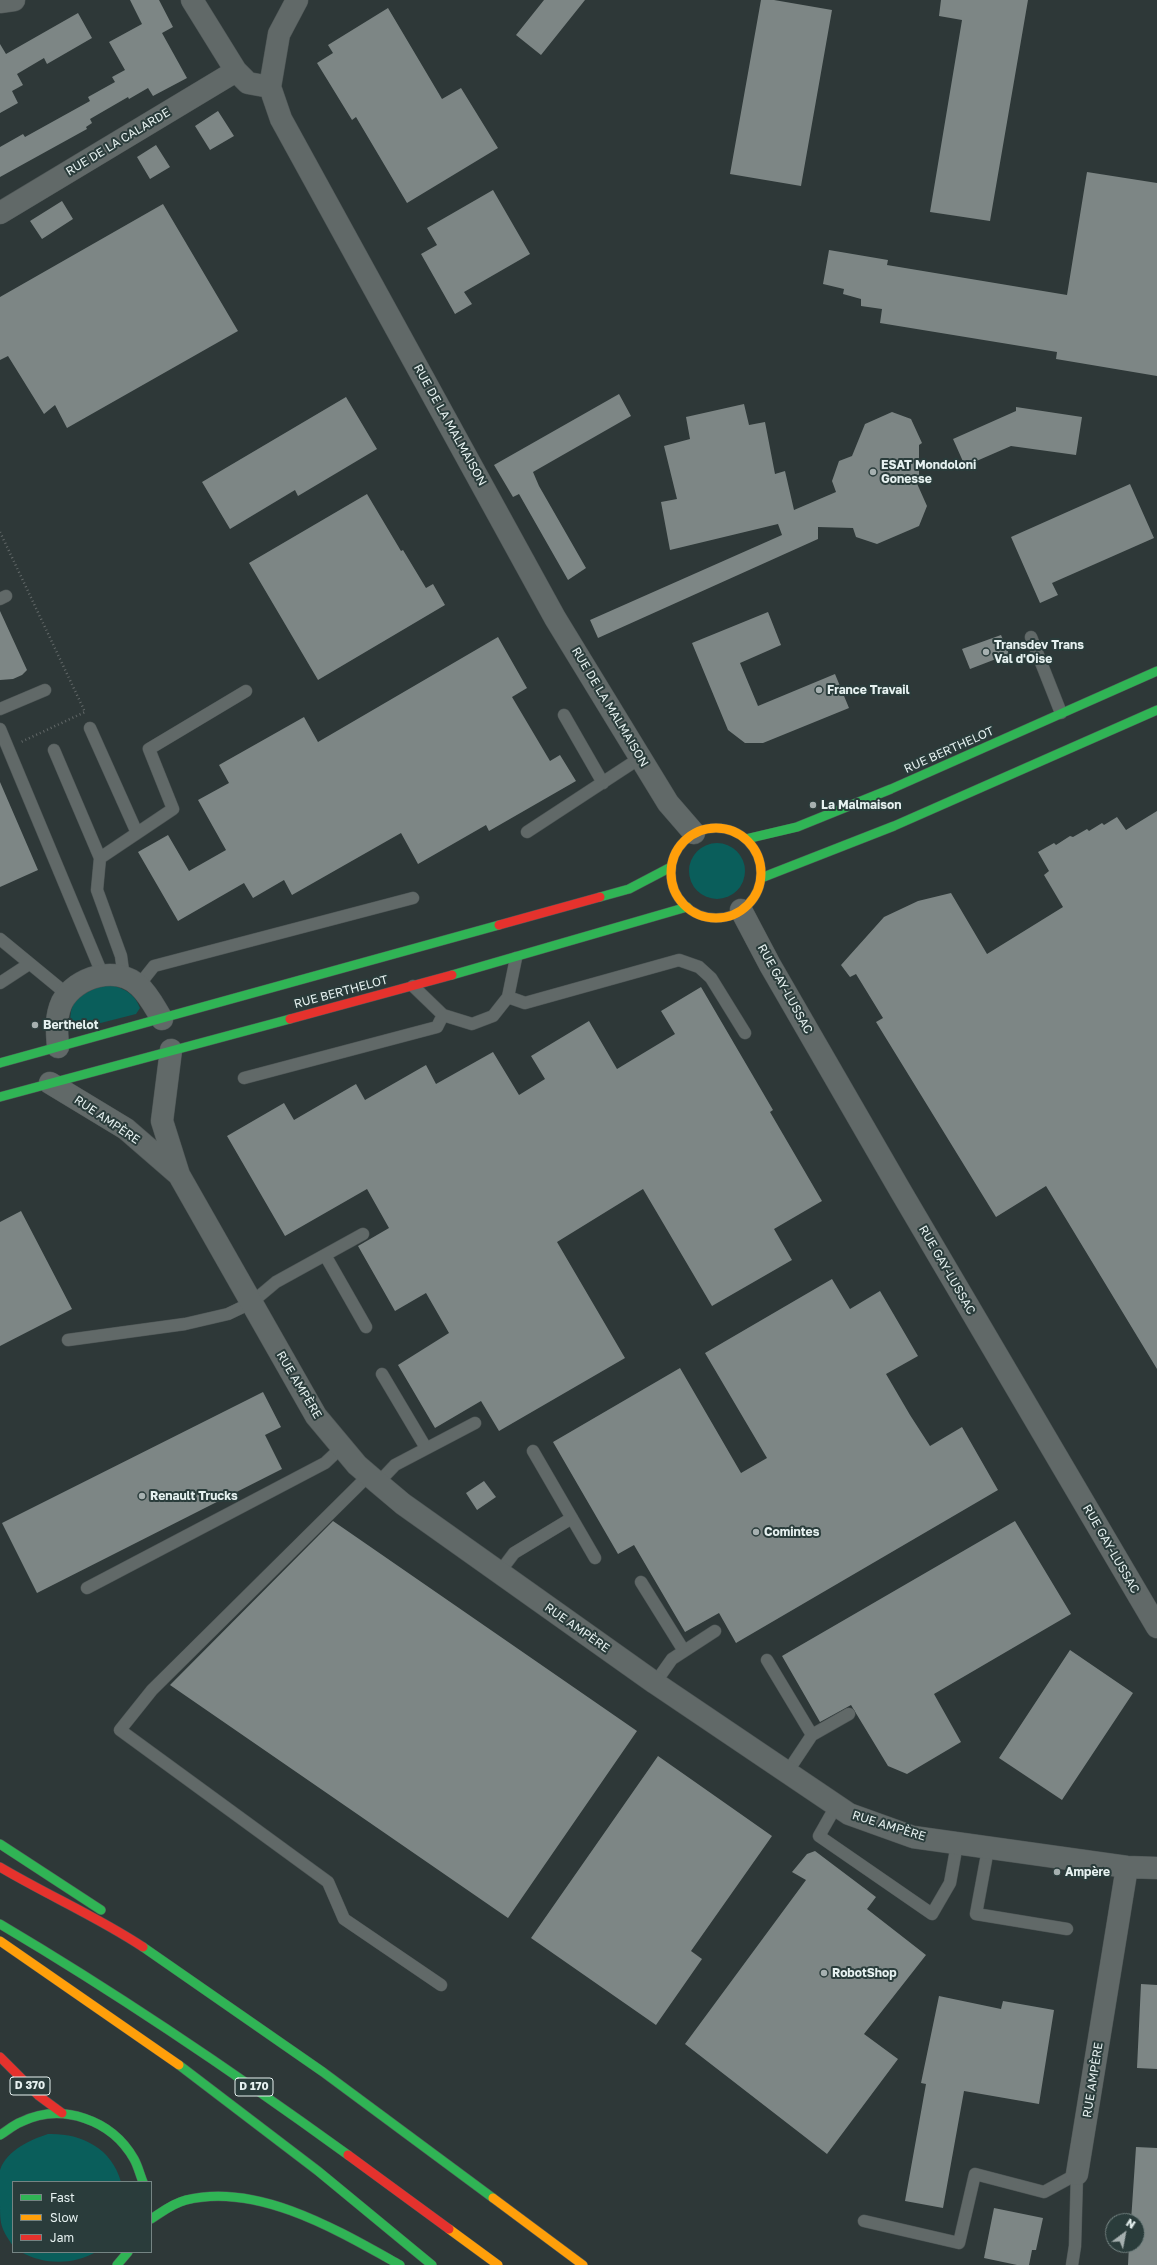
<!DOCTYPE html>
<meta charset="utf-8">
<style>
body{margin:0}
#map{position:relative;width:1157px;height:2265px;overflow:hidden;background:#2e3838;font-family:"Golos Text",sans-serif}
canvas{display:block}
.legend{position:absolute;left:12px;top:2181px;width:140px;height:72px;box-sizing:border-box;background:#2a3c3b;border:1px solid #758483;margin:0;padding:5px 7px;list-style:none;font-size:12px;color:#e6f1f0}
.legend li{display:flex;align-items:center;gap:8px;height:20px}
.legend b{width:20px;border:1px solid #758483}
.north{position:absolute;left:1105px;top:2213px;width:40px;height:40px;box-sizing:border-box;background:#2a3c3b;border:1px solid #758483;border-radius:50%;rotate:32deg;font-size:11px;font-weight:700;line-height:16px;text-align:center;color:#e6f1f0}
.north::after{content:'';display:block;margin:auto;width:14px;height:18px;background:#a6b0b0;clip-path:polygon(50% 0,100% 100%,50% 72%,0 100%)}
</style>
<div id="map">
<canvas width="1157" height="2265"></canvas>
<ul class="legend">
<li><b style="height:5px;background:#30b455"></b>Fast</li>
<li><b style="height:5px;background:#ff9f0a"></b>Slow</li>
<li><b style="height:5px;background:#e5322d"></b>Jam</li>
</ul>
<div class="north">N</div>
</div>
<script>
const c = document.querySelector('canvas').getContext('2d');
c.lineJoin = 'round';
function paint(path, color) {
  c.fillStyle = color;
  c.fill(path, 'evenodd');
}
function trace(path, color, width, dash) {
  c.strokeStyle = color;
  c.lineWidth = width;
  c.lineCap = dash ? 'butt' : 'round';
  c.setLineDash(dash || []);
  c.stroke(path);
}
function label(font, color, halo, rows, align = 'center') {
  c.font = font + ' "Golos Text",sans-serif';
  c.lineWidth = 4;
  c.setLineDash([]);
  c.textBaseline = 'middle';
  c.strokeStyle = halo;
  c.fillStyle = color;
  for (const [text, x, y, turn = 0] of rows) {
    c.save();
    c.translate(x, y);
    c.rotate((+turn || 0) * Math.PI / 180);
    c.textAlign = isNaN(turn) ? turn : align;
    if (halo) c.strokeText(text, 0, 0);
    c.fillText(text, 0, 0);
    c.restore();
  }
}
paint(new Path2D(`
 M689 871a28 28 0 1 1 56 0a28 28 0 1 1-56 0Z
 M107 984C123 988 134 992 140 1008L136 1014 77 1029 71 1026C67 997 85 992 107 984Z
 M48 2134C81 2133 112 2148 121 2182H13V2246C0 2227 0 2224 0 2201 0 2192 0 2178 0 2170 7 2150 30 2140 48 2134Z
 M21 2252H96C73 2265 44 2265 21 2252Z`), '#0a5e5b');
paint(new Path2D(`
 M130 0H159L173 27 162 33 187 78 153 96 148 88 129 99 128 97 90 119 92 123 86 127 87 129 0 177V147L23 134 25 137 90 101 88 97 115 82 112 77 125 70 109 42 142 24Z
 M544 0H585L541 55 516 35Z
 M761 0H774L832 10 801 186 730 174Z
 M941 0H1028L990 221 930 212 962 20 939 16Z
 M388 8 442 99 461 88 498 148 407 203 356 117 352 120 317 63 333 53 328 45Z
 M78 13 92 38 47 64 44 58 17 74 23 85 12 91 18 103 0 113V44L6 54Z
 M218 111 234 136 210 150 195 126Z
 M156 145 170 167 150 179 137 157Z
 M1087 172 1157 183V376L1056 359 1057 352 880 323 882 309 861 306V299L843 294 844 289 823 284 829 250 888 260 887 265 1067 295Z
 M493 190 530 254 464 292 472 304 455 314 421 254 437 245 427 228Z
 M62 201 73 219 42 239 30 221Z
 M163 204 238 331 67 428 55 405 44 414 8 356 0 360V297Z
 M619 394 631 416 533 472 539 486 586 568 568 580 519 494 513 497 494 465Z
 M346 397 377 449 298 496 295 490 230 529 202 482Z
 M744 404 749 425 765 422 775 474 785 471 794 510 836 492 832 481 839 461 852 456 865 424 892 412 911 419 922 443 919 445V477L915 479 927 506 919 526 877 544 856 537 853 528 818 527V539L598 638 590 620 782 535 778 524 670 550 661 502 677 499 664 446 690 439 686 417Z
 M1016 407 1082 417 1076 455 1011 446 965 466 953 439 1016 411Z
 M1130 484 1154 538 1052 583 1058 595 1040 603 1011 537Z
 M367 494 401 551 403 550 426 588 433 584 445 605 318 680 249 563Z
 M0 611 27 670 22 675 13 679 0 680Z
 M768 612 781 645 740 663 758 706 835 674 849 708 763 743H745L728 730 692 643Z
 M1001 635 1009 654 970 669 962 649Z
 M498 637 527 688 512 697 550 761 560 755 576 781 489 831 486 825 418 864 401 833 292 895 284 880 253 898 244 883 178 921 138 852 168 835 189 871 226 850 198 800 229 783 219 765 304 717 318 742Z
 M0 782 38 870 0 887Z
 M1157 811V1369L1046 1186 996 1217 876 1022 883 1018 856 974 850 977 841 965 884 917 918 901 951 893 987 954 1063 907 1044 875 1049 871 1038 852 1054 843 1056 845 1070 836 1073 837 1087 829 1089 831 1102 823 1104 825 1117 817 1126 830Z
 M701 987 773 1110 770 1112 822 1201 774 1229 792 1260 712 1306 643 1189 557 1242 625 1358 499 1431 481 1401 435 1428 398 1365 449 1333 426 1293 395 1311 358 1246 389 1228 367 1189 285 1236 227 1136 284 1103 294 1120 356 1084 365 1100 426 1065 436 1084 493 1052 519 1095 545 1079 531 1056 589 1021 617 1069 675 1034 661 1011Z
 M21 1211 72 1309 0 1346V1222Z
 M832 1279 850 1309 880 1291 918 1356 886 1374 910 1415 930 1446 962 1427 998 1490 736 1643 719 1613 685 1632 634 1545 618 1554 553 1442 680 1368 741 1473 767 1458 705 1353Z
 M263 1392 281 1427 265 1435 282 1469 37 1593 2 1523Z
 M484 1481 496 1497 477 1510 466 1493Z
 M333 1521 637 1731 508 1918 170 1685Z
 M1015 1521 1071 1614 934 1694 961 1742 907 1774 888 1766 851 1705 820 1722 782 1656Z
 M1070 1650 1133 1693 1062 1800 999 1758Z
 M658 1756 772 1836 691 1951 702 1959 656 2025 531 1938Z
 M815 1851 876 1897 867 1909 926 1955 864 2034 898 2059 827 2154 685 2044 806 1880 792 1872 807 1854Z
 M1141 1984 1157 1985V2069L1137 2068Z
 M939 1996 1001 2009 1003 2001 1054 2010 1039 2104 964 2091 943 2208 905 2201 926 2084 921 2083Z
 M1136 2147 1157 2148V2265H1128L1129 2245H1137V2221H1131Z
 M994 2208 1043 2218 1036 2250H1032L1029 2265H1017L984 2258Z`), '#7d8685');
const lane = new Path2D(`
 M0 599 6 596
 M1031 637 1061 713
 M0 709 45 690
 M564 715 603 783
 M90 728 137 833
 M0 729 103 976
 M54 750 100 858
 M527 832 640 758
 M0 939 68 995
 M124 978 121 956 97 890 100 858 173 809 149 749 246 691
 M0 983 29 964
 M139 985 154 966 413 898
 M413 986 443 1015 472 1024 493 1016 508 997 516 958
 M508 997 525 1003 679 960 699 967 711 978 745 1033
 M244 1078 437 1027 443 1015
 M325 1255 366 1327
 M68 1340 185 1324 228 1314 251 1303 276 1282 363 1234
 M382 1374 426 1448
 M533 1451 595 1558
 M369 1475 152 1690 120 1730 328 1882 344 1919 441 1985
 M378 1483 395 1465 475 1423
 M499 1573 514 1553 572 1518
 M641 1582 684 1651
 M87 1588 325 1463 342 1447
 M767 1660 812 1735 786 1774
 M655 1683 672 1659 715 1631
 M812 1735 849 1714
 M836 1806 819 1836 932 1914 950 1883 957 1844
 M988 1849 976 1914 1067 1929
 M864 2221 959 2243 975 2174 1044 2192 1077 2174
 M1072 2265 1075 2246 1077 2174`);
const street = new Path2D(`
 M192 0 236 71 248 83 270 87
 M297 0 279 34 270 87 281 119 555 618 668 803 694 833
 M0 2 14 0
 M0 213 236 71
 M741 910 770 965 900 1190 1157 1627
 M58 1047C57 1032 55 1017 62 1002 76 976 117 965 139 986 149 995 155 1008 162 1019
 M171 1050 162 1121 179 1175 316 1416 357 1465 378 1483 403 1504 655 1683 849 1814 913 1837 1127 1867 1157 1868
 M50 1083 126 1129 179 1175
 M1077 2174 1127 1867`);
const fast = new Path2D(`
 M746 839 797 827 891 789 1157 671
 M761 878 894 826 1157 710
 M600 897 629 889 671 867
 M452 975 687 907
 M0 1063 499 925
 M0 1097 290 1019
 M0 1844 101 1910
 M0 1924C120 1995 235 2073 348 2155
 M143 1947 323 2072 493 2198
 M179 2065 318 2171 432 2265
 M0 2135C7 2131 13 2125 21 2122 62 2102 112 2120 134 2159 138 2166 140 2175 143 2182
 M151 2219C162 2212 173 2203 186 2200 258 2182 339 2231 400 2265
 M117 2265 128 2252`);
const slow = new Path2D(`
 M671 873a45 45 0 1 1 90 0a45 45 0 1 1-90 0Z
 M0 1941 179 2065
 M493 2198 583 2265
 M449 2229 498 2265`);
const jam = new Path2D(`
 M499 925 600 897
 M290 1019 452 975
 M0 1867C47 1895 98 1917 143 1947
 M0 2057 39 2096 62 2113
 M348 2155 449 2229`);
trace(lane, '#4d5555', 13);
trace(street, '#4d5555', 23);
trace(fast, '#4d5555', 10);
trace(slow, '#4d5555', 10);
trace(jam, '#4d5555', 10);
trace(new Path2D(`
 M0 532 85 712 21 742`), '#626868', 2.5, [1, 3]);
trace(lane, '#616968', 12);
trace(street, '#616968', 22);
trace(fast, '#30b455', 9);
trace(slow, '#ff9f0a', 9);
trace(jam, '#e5322d', 9);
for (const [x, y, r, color] of [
 [873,472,4,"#a6b0b0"],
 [986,652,4,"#a6b0b0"],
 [819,690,4,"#a6b0b0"],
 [813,805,4,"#a6b0b0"],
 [35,1025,4,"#a6b0b0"],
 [142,1496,4,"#a6b0b0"],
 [756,1532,4,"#a6b0b0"],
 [1057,1872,4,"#a6b0b0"],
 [824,1973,4,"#a6b0b0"]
]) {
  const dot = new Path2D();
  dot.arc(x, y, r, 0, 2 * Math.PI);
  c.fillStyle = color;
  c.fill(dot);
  trace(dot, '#2a3c3b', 1.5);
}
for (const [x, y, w] of [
 [30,2086,40],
 [254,2087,38]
]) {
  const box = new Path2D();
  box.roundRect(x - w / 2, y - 9, w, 18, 3);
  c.fillStyle = '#2a3c3b';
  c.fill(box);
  trace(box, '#e6f1f0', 1);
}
label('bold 11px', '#e6f1f0', null, [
 ["D 370",30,2086],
 ["D 170",254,2087]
]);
label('12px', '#e6f1f0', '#2a3c3b', [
 ["RUE DE LA CALARDE",118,142,-31],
 ["RUE DE LA MALMAISON",450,425,61],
 ["RUE DE LA MALMAISON",610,707,59],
 ["RUE BERTHELOT",949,750,-24],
 ["RUE GAY-LUSSAC",785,989,61],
 ["RUE BERTHELOT",341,992,-15],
 ["RUE AMPÈRE",107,1120,34],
 ["RUE GAY-LUSSAC",947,1270,60],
 ["RUE AMPÈRE",299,1385,59],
 ["RUE GAY-LUSSAC",1111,1549,60],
 ["RUE AMPÈRE",577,1628,35],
 ["RUE AMPÈRE",889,1826,17],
 ["RUE AMPÈRE",1093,2080,-81]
]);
label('bold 12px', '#e6f1f0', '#2a3c3b', [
 ["ESAT Mondoloni",881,465],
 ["Gonesse",881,479],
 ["Transdev Trans",994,645],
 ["Val d'Oise",994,659],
 ["France Travail",827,690],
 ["La Malmaison",821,805],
 ["Berthelot",43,1025],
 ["Renault Trucks",150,1496],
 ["Comintes",764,1532],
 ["Ampère",1065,1872],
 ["RobotShop",832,1973]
], 'left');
</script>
